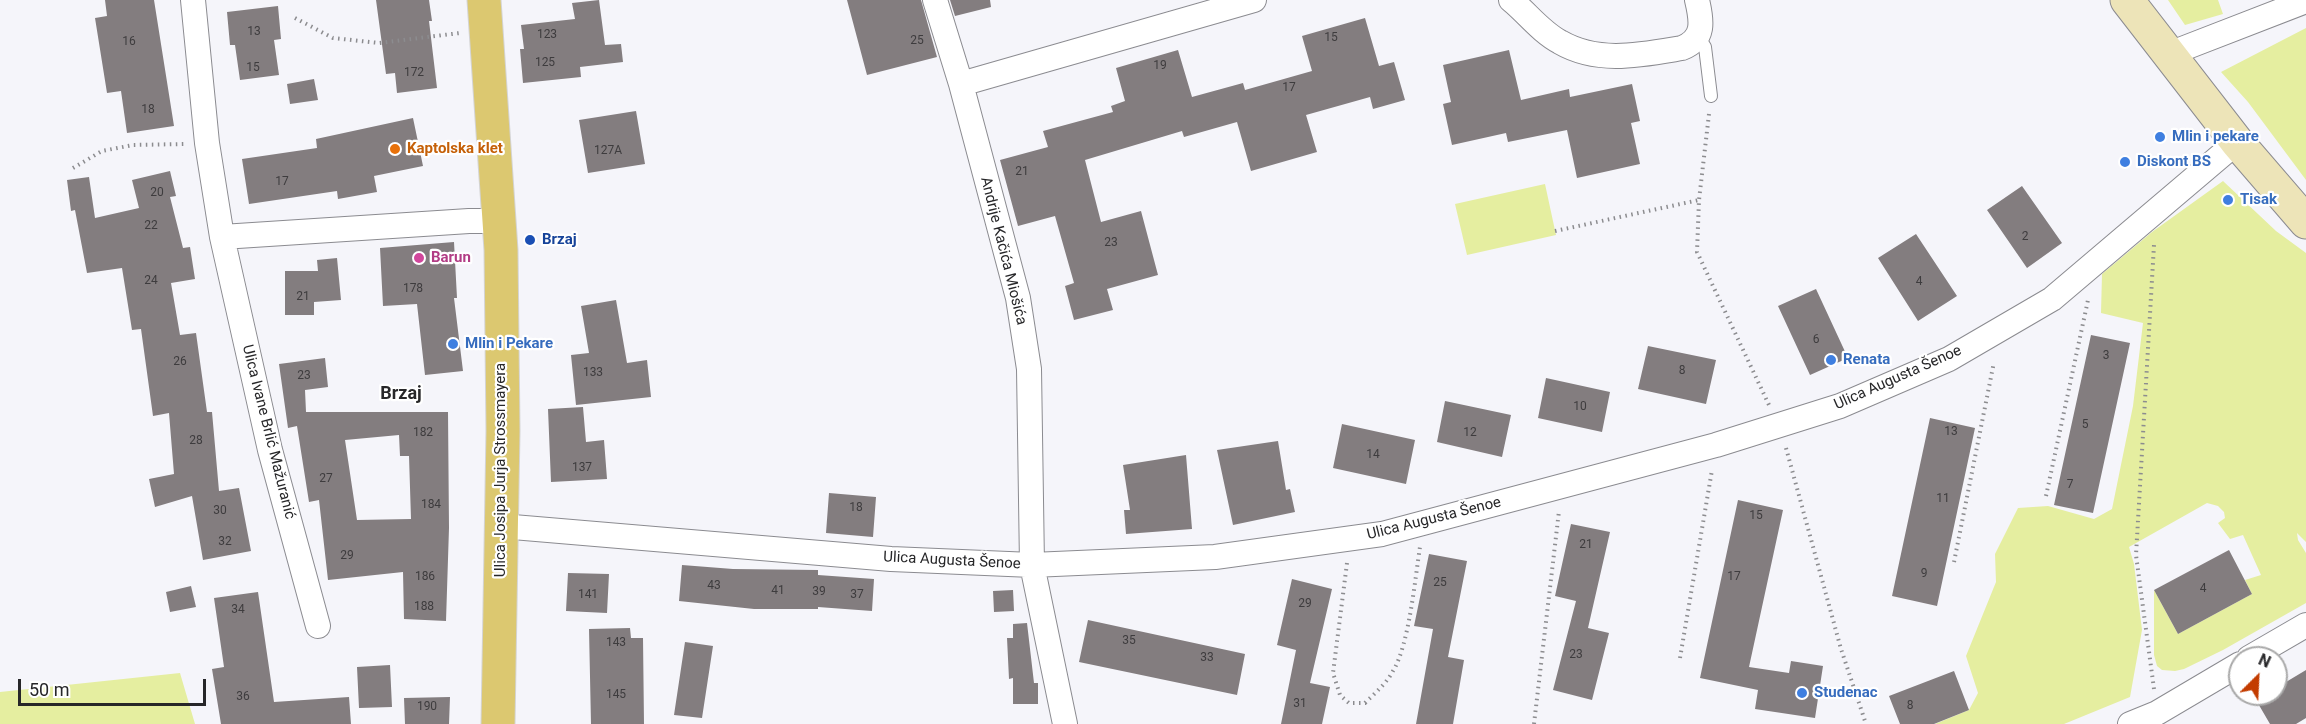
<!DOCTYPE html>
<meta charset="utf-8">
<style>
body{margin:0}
#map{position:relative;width:2306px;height:724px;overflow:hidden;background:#f5f5fa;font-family:Roboto,sans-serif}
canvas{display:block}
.north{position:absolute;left:2228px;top:646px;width:60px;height:60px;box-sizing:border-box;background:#fff;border:2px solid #a9a9a9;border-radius:50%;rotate:24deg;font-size:16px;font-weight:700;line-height:24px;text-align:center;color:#272729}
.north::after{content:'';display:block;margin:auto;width:21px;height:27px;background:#c33c00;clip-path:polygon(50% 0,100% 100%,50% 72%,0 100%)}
.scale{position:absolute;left:18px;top:679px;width:188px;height:27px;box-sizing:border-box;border:3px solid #272729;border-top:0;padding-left:8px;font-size:18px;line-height:21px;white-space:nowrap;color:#272729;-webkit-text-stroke:4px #fff;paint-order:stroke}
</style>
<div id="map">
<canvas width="2306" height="724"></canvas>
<div class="north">N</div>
<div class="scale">50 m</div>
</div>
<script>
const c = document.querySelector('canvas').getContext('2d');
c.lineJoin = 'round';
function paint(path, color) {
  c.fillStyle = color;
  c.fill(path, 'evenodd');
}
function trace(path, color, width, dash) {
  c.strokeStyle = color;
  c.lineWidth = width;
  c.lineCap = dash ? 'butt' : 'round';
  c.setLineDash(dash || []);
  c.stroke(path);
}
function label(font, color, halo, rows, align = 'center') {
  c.font = font + ' Roboto,sans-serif';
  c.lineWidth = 4.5;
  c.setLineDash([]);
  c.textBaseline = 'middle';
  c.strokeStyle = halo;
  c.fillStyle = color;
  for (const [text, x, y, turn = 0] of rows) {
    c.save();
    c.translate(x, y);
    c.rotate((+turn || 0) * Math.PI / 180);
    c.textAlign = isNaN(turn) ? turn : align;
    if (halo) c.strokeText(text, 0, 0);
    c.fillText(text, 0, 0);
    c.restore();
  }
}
paint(new Path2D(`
 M2168 0H2218L2223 14 2185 25Z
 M2306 28V180L2248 102 2221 72Z
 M2223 181 2276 231 2306 253V542L2297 533 2298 540 2306 553V603L2223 650 2184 669 2175 671 2162 670 2157 666 2154 655V590L2178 634 2252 594 2245 580 2261 575 2243 535 2230 539 2218 523 2225 518 2224 512 2218 506 2207 503 2129 547 2134 564 2142 630 2130 697 2064 724H1935L1969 710 1978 693 1966 656 1996 582 1995 554 2018 508 2048 506 2094 519 2112 509 2133 406 2143 323 2101 313 2102 274 2152 232Z
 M1545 184 1556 235 1467 255 1455 204Z
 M180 673 195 724H0V692Z`), '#e5eea0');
paint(new Path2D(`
 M105 0H154L174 126 127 133 121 91 107 93 95 18 107 16Z
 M376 0H429L432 21H429L437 88 397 93 395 73 386 74Z
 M599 0 605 45 621 44 623 62 580 67 581 77 523 83 520 49H524L521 25 575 19 572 3Z
 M847 0H921L937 57 867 75Z
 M950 0H990L991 7 955 16Z
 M278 6 281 39 274 40 279 75 240 80 235 45H230L227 12Z
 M1365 18 1379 66 1394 62 1405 100 1373 109 1370 97 1306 115 1317 152 1251 171 1237 122 1184 137 1182 131 1085 160 1101 222 1141 211 1158 275 1107 289 1113 310 1074 320 1065 286 1074 283 1055 216 1018 226 1000 160 1048 147 1043 131 1113 112 1111 106 1125 101 1116 68 1178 50 1192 97 1243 83 1245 90 1312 71 1302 36Z
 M1509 50 1521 100 1569 89 1570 97 1632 84 1640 121 1631 123 1640 164 1577 178 1567 130 1508 142 1506 133 1452 145 1443 104 1451 102 1443 65Z
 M314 79 318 100 290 104 287 84Z
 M636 111 645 164 588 173 579 120Z
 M413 118 423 166 374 176 377 192 338 199 337 191 249 204 242 159 317 148 316 139Z
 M170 171 176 196 170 197 183 248 190 247 195 279 171 283 180 335 196 333 207 412H212L219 491 239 488 251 551 203 560 192 496 155 507 149 479 174 474 169 413 153 416 141 329 132 330 122 268 87 273 75 210 71 211 67 180 89 177 95 218 139 208 132 180Z
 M2022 186 2062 243 2027 268 1987 210Z
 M1916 234 1957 296 1918 321 1878 258Z
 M454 242 457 298H454L463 371 425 375 417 304 383 306 380 248Z
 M337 258 341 300 314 302V315H285V271H318L317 260Z
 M1816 289 1848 358 1810 375 1778 306Z
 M616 300 627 363 647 360 651 397 576 405 571 355 589 353 581 306Z
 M2091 335 2130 343 2093 513 2054 505Z
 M1648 346 1716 360 1706 404 1638 389Z
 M325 358 328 387 305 390 306 412H448L449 528 446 621 404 619 403 572 328 580 319 500 309 502 297 426 288 428 279 364ZM399 435 400 456H409L411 519 357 520 345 440Z
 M1546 378 1610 392 1602 432 1538 418Z
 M1445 401 1511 415 1502 457 1437 442Z
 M583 407 586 442 604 440 607 479 551 482 548 409Z
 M1930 418 1975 428 1937 606 1892 596Z
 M1342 424 1415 440 1406 484 1333 468Z
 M1278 441 1286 490 1290 489 1295 512 1233 525 1217 450Z
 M1186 455 1192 529 1126 534 1124 510H1130L1123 465Z
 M829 493 876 497 873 537 826 533Z
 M1738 500 1783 510 1749 667 1789 673 1791 661 1823 666 1815 718 1755 709 1758 690 1700 678Z
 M1571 524 1610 532 1588 628 1609 633 1592 700 1553 690 1576 601 1555 596Z
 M2229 550 2252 594 2178 634 2154 590Z
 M1429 554 1467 561 1448 657 1464 660 1453 724H1416L1433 629 1414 626Z
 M682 565 733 569 818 570V575L874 579 872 611 818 607V609H754L679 601Z
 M568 573 609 574 607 613 566 611Z
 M1292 579 1332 589 1310 683 1330 687 1322 724H1281L1296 650 1277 645Z
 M191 586 196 607 170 612 166 592Z
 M1013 590 1014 611 994 612 993 591Z
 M258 592 274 702 349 697 351 724H221L212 669 224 667 214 598Z
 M1088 620 1245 654 1237 695 1079 662Z
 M1027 623 1034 683H1038V704H1013V678L1009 679 1007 638H1013V624Z
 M630 628 631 638H643L644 724H591L589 629Z
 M685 642 713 646 702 718 674 715Z
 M390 665 392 707 359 708 357 667Z
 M2306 670V718L2296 724H2270L2256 700 2266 694H2276V688Z
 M1954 671 1969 710 1934 724H1900L1889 696Z
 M450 697 449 724H405L404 698Z`), '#837d7f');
const service = new Path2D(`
 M1698 36 1705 47 1711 96`);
const minor = new Path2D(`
 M193 0 207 143 222 237 270 450 318 626
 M935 0 961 84 1018 298 1029 369 1032 565 1065 724
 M1511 0C1527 13 1541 32 1560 42 1598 64 1640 55 1682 48 1705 39 1702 21 1697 0
 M2169 54 2306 1
 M961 84 1254 0
 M222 237 469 221H499
 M501 526 891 559 1032 565 1215 557 1382 534 1716 445 1840 406 1949 359 2052 299 2237 142
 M2249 658 2306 625
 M2130 724 2157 713 2240 664`);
const secondary = new Path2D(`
 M2127 0 2237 142 2306 222`);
const primary = new Path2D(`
 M484 0 501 250 503 431 498 724`);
trace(service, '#8b8b90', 14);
trace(minor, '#8b8b90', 26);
trace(secondary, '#8b8b90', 35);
trace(primary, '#d4d4d4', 35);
trace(new Path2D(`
 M295 18 333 38 379 43 460 33
 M1709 114 1699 200 1697 252 1769 405
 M73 168 102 151 133 145 184 144
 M1555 231 1699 200
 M1786 448 1841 649 1866 724
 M2046 496 2088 300
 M1954 562 1994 362
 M1347 563 1333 673 1340 695 1349 703H1365C1375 693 1386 684 1393 671 1409 645 1415 579 1420 547
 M1680 658 1712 470
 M2154 689 2136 555 2154 245
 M1534 724 1559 511`), '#8c8c8f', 4, [1.5, 4.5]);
trace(service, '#fff', 12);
trace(minor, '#fff', 24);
trace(secondary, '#ede4b8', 33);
trace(primary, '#dcc870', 33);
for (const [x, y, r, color] of [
 [2160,137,6,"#3f7fe0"],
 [395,149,6,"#e8710a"],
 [2125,162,6,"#3f7fe0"],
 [2228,200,6,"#3f7fe0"],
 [530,240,6,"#1a4fb4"],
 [419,258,6,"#d1479c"],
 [453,344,6,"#3f7fe0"],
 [1831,360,6,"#3f7fe0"],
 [1802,693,6,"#3f7fe0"]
]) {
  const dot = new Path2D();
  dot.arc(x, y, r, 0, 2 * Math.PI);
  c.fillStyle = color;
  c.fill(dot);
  trace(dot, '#fff', 2);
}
label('12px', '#3e3c3e', null, [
 ["13",254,32],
 ["123",547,35],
 ["15",1331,38],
 ["25",917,41],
 ["16",129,42],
 ["125",545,63],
 ["19",1160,66],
 ["15",253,68],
 ["172",414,73],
 ["17",1289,88],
 ["18",148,110],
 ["127A",608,151],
 ["21",1022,172],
 ["17",282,182],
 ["20",157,193],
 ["22",151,226],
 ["2",2025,237],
 ["23",1111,243],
 ["24",151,281],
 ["4",1919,282],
 ["178",413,289],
 ["21",303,297],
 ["6",1816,340],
 ["3",2106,356],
 ["26",180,362],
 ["8",1682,371],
 ["133",593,373],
 ["23",304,376],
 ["10",1580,407],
 ["5",2085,425],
 ["13",1951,432],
 ["182",423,433],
 ["12",1470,433],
 ["28",196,441],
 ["14",1373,455],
 ["137",582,468],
 ["27",326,479],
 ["7",2070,485],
 ["11",1943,499],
 ["184",431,505],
 ["18",856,508],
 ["30",220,511],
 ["15",1756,516],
 ["32",225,542],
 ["21",1586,545],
 ["29",347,556],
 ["9",1924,574],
 ["186",425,577],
 ["17",1734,577],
 ["25",1440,583],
 ["43",714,586],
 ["4",2203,589],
 ["41",778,591],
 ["39",819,592],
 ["141",588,595],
 ["37",857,595],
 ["29",1305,604],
 ["188",424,607],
 ["34",238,610],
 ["35",1129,641],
 ["143",616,643],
 ["23",1576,655],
 ["33",1207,658],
 ["145",616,695],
 ["36",243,697],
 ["31",1300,704],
 ["8",1910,706],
 ["190",427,707]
]);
label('bold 15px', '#366cbe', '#fff', [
 ["Mlin i pekare",2172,137],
 ["Diskont BS",2137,162],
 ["Tisak",2240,200],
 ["Mlin i Pekare",465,344],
 ["Renata",1843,360],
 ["Studenac",1814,693]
], 'left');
label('bold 15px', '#c56008', '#fff', [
 ["Kaptolska klet",407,149]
], 'left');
label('bold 15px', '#164399', '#fff', [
 ["Brzaj",542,240]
], 'left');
label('15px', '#272729', '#fff', [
 ["Andrije Kačića Miošića",1003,251,76],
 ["Ulica Augusta Šenoe",1898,378,-24],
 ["Ulica Ivane Brlić Mažuranić",268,432,76],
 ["Ulica Josipa Jurja Strossmayera",501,470,-90],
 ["Ulica Augusta Šenoe",1434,519,-14],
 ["Ulica Augusta Šenoe",952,561,3]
]);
label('bold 15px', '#b23c85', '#fff', [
 ["Barun",431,258]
], 'left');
label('bold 18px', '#272729', '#fff', [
 ["Brzaj",401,394]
]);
</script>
